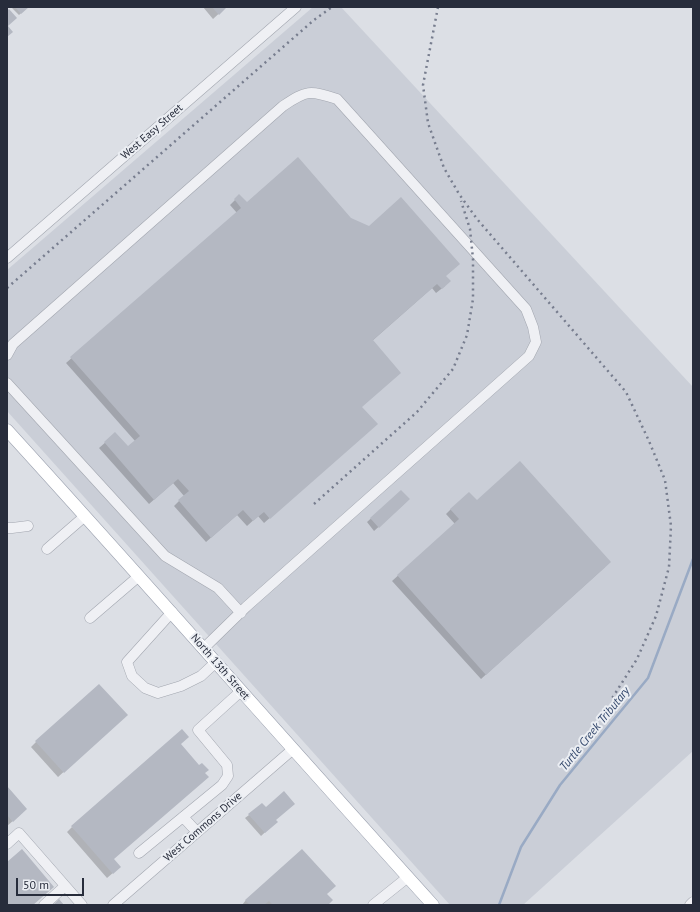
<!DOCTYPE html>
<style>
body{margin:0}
#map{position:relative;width:700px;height:912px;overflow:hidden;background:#dcdfe5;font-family:"PT Sans",sans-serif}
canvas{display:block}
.frame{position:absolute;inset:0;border:8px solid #272c3b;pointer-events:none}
.scale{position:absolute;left:16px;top:878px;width:68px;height:18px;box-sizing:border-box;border:2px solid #272c3b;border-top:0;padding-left:5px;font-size:12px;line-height:14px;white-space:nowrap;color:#272c3b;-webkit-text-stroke:3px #ebeef3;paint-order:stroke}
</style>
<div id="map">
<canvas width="700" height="912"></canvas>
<div class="frame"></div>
<div class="scale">50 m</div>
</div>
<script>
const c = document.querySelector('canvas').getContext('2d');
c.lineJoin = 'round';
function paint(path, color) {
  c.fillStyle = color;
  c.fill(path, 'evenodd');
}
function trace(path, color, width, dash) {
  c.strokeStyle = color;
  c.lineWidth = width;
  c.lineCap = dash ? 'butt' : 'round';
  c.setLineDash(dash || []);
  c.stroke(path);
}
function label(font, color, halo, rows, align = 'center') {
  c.font = font + ' "PT Sans",sans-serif';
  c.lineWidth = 4;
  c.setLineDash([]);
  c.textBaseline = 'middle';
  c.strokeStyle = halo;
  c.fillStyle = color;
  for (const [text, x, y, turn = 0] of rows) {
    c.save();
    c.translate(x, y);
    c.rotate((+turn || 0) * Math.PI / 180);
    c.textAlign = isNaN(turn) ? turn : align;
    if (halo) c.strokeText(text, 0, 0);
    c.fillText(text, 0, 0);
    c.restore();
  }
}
paint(new Path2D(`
 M313 7H341L693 387V751L523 905H450L7 411V270Z`), '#caced7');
paint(new Path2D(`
 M13 7H28L19 15 12 8Z
 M203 7H224L225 8 213 19Z
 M239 196 246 204 350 218 445 276V286L436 293 432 288 372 341 361 407 371 429 264 523 258 516 247 526 237 515 206 542 174 506 184 496 173 483 149 504 99 448 115 434 127 448 135 441 66 363 237 213 230 205Z
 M401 491 405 503 374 531 367 522Z
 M477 501 605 567 481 679 392 581 455 524 446 514 451 509Z
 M121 720 58 777 31 747 36 742Z
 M7 788 21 814 7 826Z
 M249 815 275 821 273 825 261 836 245 818Z
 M72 827 113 859 114 872 107 878 67 832Z
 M326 894 327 905H242L246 900Z`), '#0003');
trace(new Path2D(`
 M499 905 521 847 560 785 648 678 693 559`), '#99aac4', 2.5);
paint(new Path2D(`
 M15 7H29L21 14Z
 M212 7H225L226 8 219 15Z
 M9 9 17 18 8 26 13 32 7 37V11Z
 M298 157 351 218 369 226 401 197 460 264 446 276 451 281 442 289 437 284 373 340 401 373 362 407 378 424 270 519 264 512 253 521 243 510 211 538 178 500 189 491 178 479 154 500 104 442 115 432 128 446 140 436 70 357 241 208 234 199 239 194 247 202Z
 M520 461 611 562 486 675 397 575 459 519 450 509 469 492 477 500Z
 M401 490 410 499 379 528 370 518Z
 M99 684 128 715 64 773 35 741Z
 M182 729 189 737 181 744 199 765 202 763 209 770 205 773 209 777 114 859 121 867 113 874 71 826Z
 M7 786 27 809 13 822 7 815Z
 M284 791 295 804 276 820 278 822 265 833 248 814 262 803 266 807Z
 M22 849 54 887 33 905H7V862Z
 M302 849 336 886 327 894 333 900 328 905H273L269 901 264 905H250L245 900Z
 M59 899 64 905H53Z`), '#b4b8c2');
const minor = new Path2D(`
 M7 258 296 7
 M7 355 13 344 283 106C307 90 309 90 337 99L526 309 533 327 536 342 529 356 246 607 204 648
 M7 383 165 556 218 588 241 613
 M7 528H12L28 526
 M47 549 85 516
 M172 612 127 662 132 676 145 688 158 693 181 686 201 676 216 662
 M90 618 139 576
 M183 817 197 832
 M7 844 19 833 82 905
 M139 853 222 785 228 776 227 765 198 730 241 691
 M44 905 65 886
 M113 905 292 750
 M373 905 408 877
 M690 905 693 902`);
const major = new Path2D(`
 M7 430C150 587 290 747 433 905`);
trace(minor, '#a2a6af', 11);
trace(major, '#9ca2b0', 13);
trace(minor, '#eff0f4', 10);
trace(major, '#fff', 12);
trace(new Path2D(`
 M438 7 423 85 428 123 444 168 459 194 477 219 626 392 649 441 665 480 671 526 669 567 656 616 637 659 611 700
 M7 288 314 20 332 7
 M314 504 417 412 453 369 467 335 473 299V259L470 229 461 201`), '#777d8e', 2.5, [2, 4]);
label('11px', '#272c3b', '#ebeef3', [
 ["West Easy Street",152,132,-41],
 ["North 13th Street",220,667,49],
 ["West Commons Drive",203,827,-41]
]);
label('italic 12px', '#34486c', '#ebeef3', [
 ["Turtle Creek Tributary",595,729,-51]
]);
</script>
